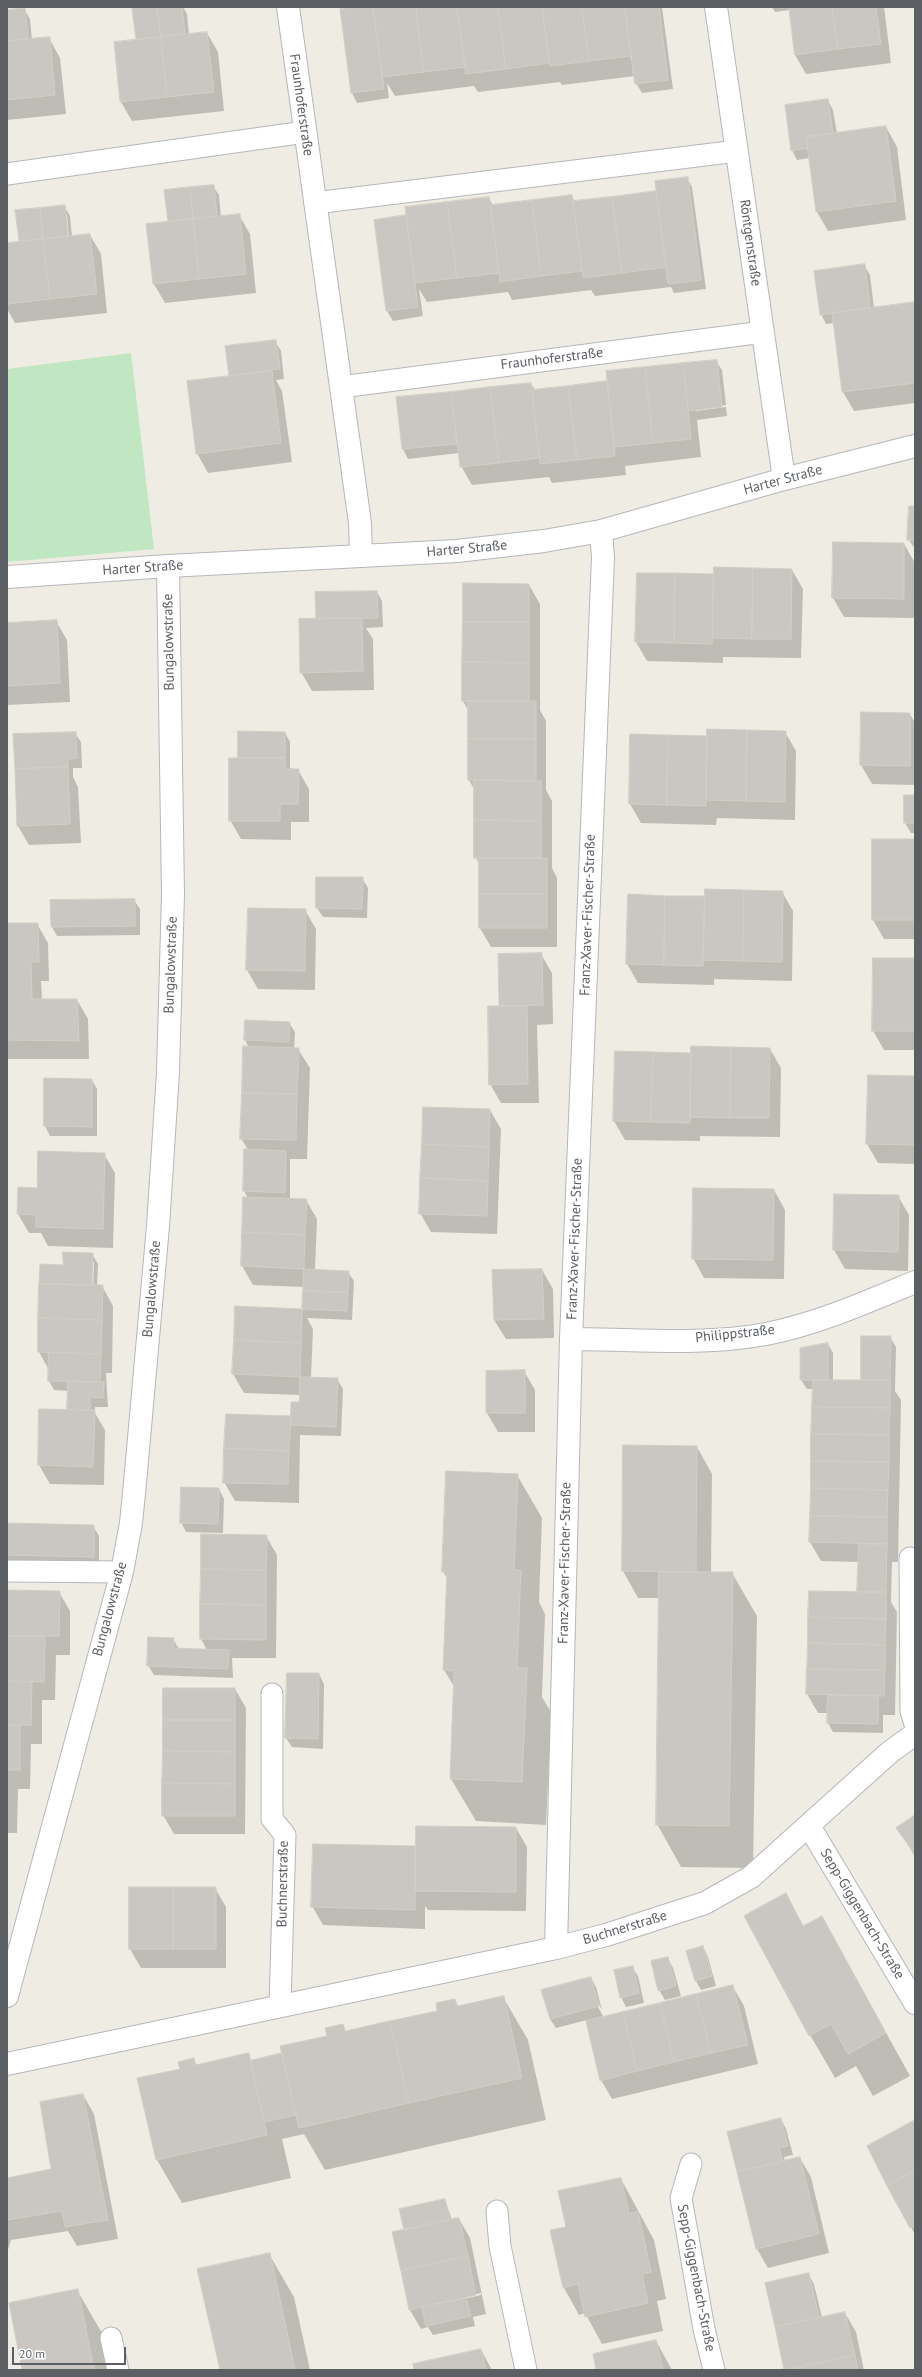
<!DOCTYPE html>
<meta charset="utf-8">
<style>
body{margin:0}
#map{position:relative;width:922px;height:2377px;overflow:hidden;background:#efece4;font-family:"PT Sans",sans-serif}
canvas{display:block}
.frame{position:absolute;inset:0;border:8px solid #5c6065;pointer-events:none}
.scale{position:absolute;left:12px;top:2347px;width:114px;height:18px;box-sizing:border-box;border:2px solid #5c6065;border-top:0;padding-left:5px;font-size:12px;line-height:14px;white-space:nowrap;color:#5c6065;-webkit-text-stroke:3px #fff;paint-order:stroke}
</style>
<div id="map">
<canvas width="922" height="2377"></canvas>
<div class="frame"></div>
<div class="scale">20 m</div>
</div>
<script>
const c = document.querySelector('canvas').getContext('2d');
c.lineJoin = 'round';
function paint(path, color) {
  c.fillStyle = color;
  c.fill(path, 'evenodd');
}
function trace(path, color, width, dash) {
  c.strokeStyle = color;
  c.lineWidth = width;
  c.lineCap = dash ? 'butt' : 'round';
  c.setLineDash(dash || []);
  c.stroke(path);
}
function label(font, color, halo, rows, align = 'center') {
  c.font = font + ' "PT Sans",sans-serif';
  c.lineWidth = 3;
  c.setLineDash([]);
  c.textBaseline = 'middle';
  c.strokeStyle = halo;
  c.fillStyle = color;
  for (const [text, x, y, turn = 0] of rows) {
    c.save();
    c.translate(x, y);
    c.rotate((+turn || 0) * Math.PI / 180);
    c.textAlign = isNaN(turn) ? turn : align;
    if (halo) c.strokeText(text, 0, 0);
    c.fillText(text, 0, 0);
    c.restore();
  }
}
paint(new Path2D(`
 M131 353 154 549 7 562V369Z`), '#c1e6c2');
paint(new Path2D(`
 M153 7H183L187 14 189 35 207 33 218 52 224 111 132 121 121 102 115 43 137 41 133 9Z
 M361 7H662L673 89 642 93 636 83 635 76 562 85 560 82 478 92 474 86 395 96 387 83 389 98 357 103 352 93 341 10ZM631 41 633 61H631L629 42Z
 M772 7H884L891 63 806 74 795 55 790 10 775 12Z
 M24 9 30 19 32 40 49 38 60 58 66 114 7 120V11Z
 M828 100 833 110 837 134 886 127 897 147 906 220 828 231 817 212 810 158 797 160 792 150Z
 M687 178 692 187 706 289 674 293 671 287 595 296 591 290 512 300 508 292 427 302 419 289 423 316 393 321 387 311 375 221 406 216 408 221 489 198 493 206 572 196 575 202 656 192 658 196Z
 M213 186 219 195 221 217 239 215 250 234 256 293 165 303 154 284 169 222Z
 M64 206 70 216 72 237 90 235 101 254 107 313 15 323 7 309V244L21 242 17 211ZM65 215H67L69 237H67Z
 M864 265 870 275 874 308 915 303V403L854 411 843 392 834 323 826 324 821 314Z
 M275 341 281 351 284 379 276 380 282 391 292 462 208 473 197 453 230 377 226 347Z
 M716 361 722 370 726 405 696 409V411L726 407 727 416 697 420 701 457 625 466 626 475 552 483 549 477 472 485 461 466 459 453 408 459 403 449 397 398 531 384 535 390 608 382Z
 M915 507V549L908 539Z
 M904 544 915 563 914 618 844 617 833 598Z
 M792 570 803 589 801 658 723 657V663L647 661 636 642 638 574 715 575Z
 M529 585 540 604V710L546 721V790L552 801V868L557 878V947H491L480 928V865L475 857V791L469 780V712L463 701Z
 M377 592 382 601 383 627 366 628 373 639 374 690 312 691 301 672 317 620Z
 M56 621 67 640 70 702 7 705V624Z
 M862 713 910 714 915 723V785L872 784 861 765Z
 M785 732 796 751 795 820 717 818 716 825 641 823 630 804 708 737Z
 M75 733 81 742 82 768H73V777L78 787 81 843 29 845 18 826 16 768Z
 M285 733 290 742V768L298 770 309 789V822H291V840L241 839 230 820 239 759Z
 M915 796V833H911L905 823Z
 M915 840V939H884L873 920Z
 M362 878 368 888 367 918 323 917 317 908Z
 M782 892 793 911 792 981 714 979V985L638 983 627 964 629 895 706 897Z
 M134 900 140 909V935L57 936 52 927Z
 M305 910 316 929 315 990 258 989 247 970Z
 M7 924H37L48 943 49 981H41L42 1000H77L88 1019 89 1059H7Z
 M541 954 552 973 553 1024 537 1025 539 1103H501L490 1084 500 1007 499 955Z
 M915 959V1050H884L873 1031Z
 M289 1023 295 1032 294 1049H298L310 1068 307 1159H290V1199L306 1200 317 1219 315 1270 348 1272 354 1281 352 1320 307 1318 313 1329 311 1378 337 1379 343 1389 341 1436 300 1435 299 1503 235 1501 224 1482 291 1417 300 1404V1395L244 1393 233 1374 236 1307 303 1310 304 1287 253 1285 242 1266 244 1198H248L244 1191 245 1150H248L241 1138 249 1048 245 1040Z
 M770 1049 781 1068 780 1137 700 1136V1141L625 1140 614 1121 616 1052 692 1054Z
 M869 1076 915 1077V1164L878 1163 867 1144Z
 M45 1079 92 1080 97 1089V1136H50L45 1126Z
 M490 1110 501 1129 497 1234 431 1232 420 1213Z
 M104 1154 115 1173 113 1248 48 1246 41 1233H29L18 1214 38 1189Z
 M774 1190 785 1210 784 1279 704 1278 693 1258Z
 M835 1195 898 1196 909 1215 908 1271 845 1269 834 1250Z
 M92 1254 98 1264 97 1286H102L113 1306 112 1373H106L108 1407H95V1413L105 1430 104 1485 50 1484 39 1465 40 1410H68L69 1391 54 1390 49 1381V1370L39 1352 64 1266ZM92 1262H94L93 1290H91Z
 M542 1270 553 1289 554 1338 506 1339 494 1320 493 1271Z
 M890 1337 896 1347 895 1391 901 1400 898 1562H892L891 1602 897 1612 895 1715H883V1733L833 1732 828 1723V1713H818L807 1694 858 1592 859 1562 821 1561 810 1542 814 1389H807L801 1380 828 1344 833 1353V1381H862Z
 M524 1371 535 1390V1432H498L487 1413Z
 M697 1447 712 1474 711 1573H732L757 1616 753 1868 681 1867 657 1824 660 1598H638L623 1571Z
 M517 1475 542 1518 539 1602 545 1614 542 1697 551 1712 546 1825 476 1821 451 1779 455 1688 444 1670 448 1580 443 1571Z
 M219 1489 224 1499 223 1533 186 1532 181 1522Z
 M7 1524 93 1526 99 1536V1566L7 1564Z
 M266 1536 277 1555 276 1658H232L233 1678 154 1675 148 1665 173 1639 179 1649 207 1650 201 1639Z
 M7 1591 59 1592 70 1611V1655H56L55 1700H42V1744H31L30 1789H18L17 1833H7Z
 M319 1674 324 1684 323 1749 292 1747 286 1738Z
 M235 1689 246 1708 245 1834H174L163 1815Z
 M915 1816V1857L898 1828Z
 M516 1828 527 1847 526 1911 428 1910 425 1906V1929L323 1925 312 1906 414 1847 417 1853Z
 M215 1888 226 1907V1968H141L130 1949Z
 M785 1895 804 1927 822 1917 910 2076 873 2096 856 2066 835 2078 810 2035Z
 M703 1947 708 1957 716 1986 701 1990 696 1981Z
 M668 1958 673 1968 681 1996 665 2000 659 1990Z
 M632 1967 638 1976 644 2003 626 2007 621 1997Z
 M591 1978 596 1987 602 2010 598 2002 596 2003 604 2018 733 1987 744 2006 758 2064 612 2099 601 2080 587 2020 556 2028 550 2019Z
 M503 1997 528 2040 546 2120 325 2170 304 2134 282 2139 291 2178 182 2203 157 2160 139 2079 181 2069 194 2059 197 2066 248 2055 252 2062 282 2055 328 2036 343 2025 346 2032 439 2012 455 2000 459 2007Z
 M83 2095 94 2114 118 2239 77 2246 68 2231 11 2240 7 2253V2179L52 2170Z
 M781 2119 786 2129 793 2155 784 2157 785 2162 800 2158 811 2177 829 2253 768 2268 757 2249 728 2132Z
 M915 2121V2235L868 2146Z
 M621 2179 654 2240 666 2299 657 2301 663 2331 602 2344 585 2313 579 2315 564 2288 567 2228Z
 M445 2200 452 2220 459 2219 470 2238 486 2314 473 2317 475 2326 433 2335 428 2327 421 2329 410 2310 393 2233 405 2230ZM481 2293V2295L437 2305V2303Z
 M269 2254 294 2297 310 2370H221Z
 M809 2275 814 2284 822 2318 845 2313 856 2332 864 2370H785L766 2284Z
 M77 2290 102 2333 110 2370H23Z
 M656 2341 672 2370H597Z
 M481 2350 492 2370H415Z`), '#0003');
const building = new Path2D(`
 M157 7 161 37 136 40 132 8Z
 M157 7H182L185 34 161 37Z
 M353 7H373L384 89 351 93 340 9Z
 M373 7H416L424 72 383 77Z
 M416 7H457L465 67 424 72Z
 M457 7H498L506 69 466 74Z
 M498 7H542L550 63 506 69Z
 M542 7H582L589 61 550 66Z
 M582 7H625L631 56 589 61Z
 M625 7H659L668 80 635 84Z
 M789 7H832L838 49 795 55Z
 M832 7H876L881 44 838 49Z
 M25 8 28 39 7 41V10Z
 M207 32 214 92 167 97 161 37Z
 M50 37 55 95 7 100V41Z
 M161 37 167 97 120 102 114 42Z
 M828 99 833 133 806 137 808 148 791 151 785 105Z
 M886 126 896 201 816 212 806 137Z
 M688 177 701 280 668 284 655 181Z
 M214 185 217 216 193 219 190 187Z
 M190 187 193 219 168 222 164 190Z
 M656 191 666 267 622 273 612 197Z
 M572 195 582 271 541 276 532 200Z
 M489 197 499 273 457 278 447 202Z
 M612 197 622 273 583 278 573 201Z
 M532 200 541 276 500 282 491 205Z
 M447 202 457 278 415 283 405 207Z
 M65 205 68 236 43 239 40 208Z
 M40 208 43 239 19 241 15 210Z
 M240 214 246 274 199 279 193 219Z
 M406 215 418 307 386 311 374 220Z
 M193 219 199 279 153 284 146 224Z
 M90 234 97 294 50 299 43 239Z
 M43 239 50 299 7 304V243Z
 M865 264 870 308 820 315 814 271Z
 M915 302V383L842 392 832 313Z
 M276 340 280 369 229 376 225 346Z
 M717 360 722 407 688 411 683 363Z
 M683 363 691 439 653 443 645 367Z
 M645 367 653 443 615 447 606 371Z
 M272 371 281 443 196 454 187 381Z
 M607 381 615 456 577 460 568 386Z
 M531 383 539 458 499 463 490 387Z
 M568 386 577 460 540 464 532 390Z
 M490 387 499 463 460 467 451 392Z
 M451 392 457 444 402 449 396 397Z
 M909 506H915V540H907Z
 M833 542 904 543V599L832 598Z
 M714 567 753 568 752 639 713 638Z
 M753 568 792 569 791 639H752Z
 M637 573H675L674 643 635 642Z
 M675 573 713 574 712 644 674 643Z
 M463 583 529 584V622H463Z
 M377 591 378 618 316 619 315 592Z
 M362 618 363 671 300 673 299 619Z
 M57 620 60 683 7 686V623Z
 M463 622H529V663L462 662Z
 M462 662 529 663V701H462Z
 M468 701H536V739H468Z
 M861 712 910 713V766L860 765Z
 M707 729 747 730 746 801 706 800Z
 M747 730 786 731 785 802 746 801Z
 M238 731 285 732V758H238Z
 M76 732 77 758 68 759V767L15 769 13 734Z
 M630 734 668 735 667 805 629 804Z
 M668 735 707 736 706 806 667 805Z
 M468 739H536V781L468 780Z
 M229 758H285V769H299L298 804H280V821H229Z
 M68 767 70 824 17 826 15 769Z
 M474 780 541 781V821L474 820Z
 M904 795H915V823H904Z
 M474 820 541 821V858H474Z
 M872 839H915V920H872Z
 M479 858H547V894H479Z
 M316 877H363L362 909 316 908Z
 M705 889 744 890 743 961 703 960Z
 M744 890 783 891 782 962 743 961Z
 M479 894H547V928H479Z
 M628 894 665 896 664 965 626 964Z
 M665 896H705L703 966 664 965Z
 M135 899V926L51 927 50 900Z
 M248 908 306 909 305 971 246 970Z
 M7 923H38L39 962H31L32 999H77L79 1041 7 1040Z
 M542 953 543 1005 499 1006 498 954Z
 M873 958H915V1031H872Z
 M488 1006H527L528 1084 489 1085Z
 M245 1020 290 1022 289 1042 244 1040Z
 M243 1046 299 1048 297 1094 242 1093Z
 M691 1046 731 1047 730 1118 690 1117Z
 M731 1047 770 1048 769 1118H730Z
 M615 1051 653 1052 651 1122 613 1121Z
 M653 1052 691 1053 690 1123 651 1122Z
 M868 1075 915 1076V1145L866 1144Z
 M44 1078 92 1079V1127L44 1126Z
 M242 1093 297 1094 296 1140 240 1139Z
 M423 1107 490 1109 489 1147 422 1144Z
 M422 1144 489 1147 488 1181 420 1178Z
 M244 1149 286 1151 285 1193 243 1191Z
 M38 1151 105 1153 103 1229 36 1227V1215L17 1214 18 1187 37 1188Z
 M420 1178 488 1181 487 1216 419 1214Z
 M693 1188 774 1189 773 1260 692 1259Z
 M834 1194 899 1195 898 1252 833 1250Z
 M243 1197 307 1199 305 1235 242 1232Z
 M242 1232 305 1235 304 1269 241 1266Z
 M63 1252 93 1253 92 1285 39 1284 40 1264 63 1265Z
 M304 1269 349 1271 348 1292 303 1291Z
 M542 1269 544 1319 494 1320 492 1270Z
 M39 1284 103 1285 102 1320 38 1318Z
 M303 1291 348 1292 347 1311 302 1309Z
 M235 1306 302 1309 301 1343 234 1340Z
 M38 1318 102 1320 101 1354 38 1352Z
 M861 1336H891L890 1380H861Z
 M234 1340 301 1343 300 1377 232 1374Z
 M828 1343V1380H800V1348Z
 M49 1352 101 1354 100 1382 48 1381Z
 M525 1370V1413H486V1371Z
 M300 1377 338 1378 336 1427 290 1425 291 1402H299Z
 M813 1380H890V1408L812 1407Z
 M68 1381 104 1382 103 1398 90 1397V1410L67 1409Z
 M812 1407 890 1408 889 1435 811 1434Z
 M39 1409 95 1410 93 1467 38 1465Z
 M226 1414 291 1416 289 1451 224 1448Z
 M811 1434 889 1435V1462L811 1461Z
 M623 1445 697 1446 696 1572 622 1571Z
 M224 1448 289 1451 288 1484 223 1483Z
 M811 1461 889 1462 888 1490 811 1488Z
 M446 1471 518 1474 514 1570H521L517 1668H527L522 1782 450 1779 454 1671 443 1670 447 1572H442Z
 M181 1487 219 1488 218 1524 180 1523Z
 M811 1488 888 1490 887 1517 810 1516Z
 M810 1516 887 1517V1544L809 1542Z
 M7 1523 94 1525V1557L7 1555Z
 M201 1534 267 1535 266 1570 201 1569Z
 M859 1544H887L886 1592H857Z
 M201 1569 266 1570V1605L200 1604Z
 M659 1572H733L729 1826 656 1825Z
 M7 1590 60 1591 59 1636H7Z
 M809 1591 886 1592V1619L808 1617Z
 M200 1604 266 1605V1640L200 1639Z
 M808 1617 886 1619 885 1645 808 1643Z
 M7 1636H45L44 1682 7 1681Z
 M148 1637 174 1638 173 1648 229 1650 228 1669 147 1666Z
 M808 1643 885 1645V1670L807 1669Z
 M807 1669 885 1670 884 1696 806 1694Z
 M287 1673H319L318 1739 285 1738Z
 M7 1681 32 1682 31 1725H7Z
 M163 1688H235V1720H163Z
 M828 1695 878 1696V1724L827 1723Z
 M163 1720H235V1752L163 1751Z
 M7 1725H20V1770H7Z
 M163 1751 235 1752V1784L162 1783Z
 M162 1783 235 1784V1816H162Z
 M915 1815V1854L896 1828Z
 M416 1826 516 1827V1892L416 1891Z
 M313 1844 415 1846V1910L311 1907Z
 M129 1887H173V1949H129Z
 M173 1887H216V1949H173Z
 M786 1893 803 1926 822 1916 886 2033 848 2054 831 2024 809 2036 744 1916Z
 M703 1946 712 1976 695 1981 686 1951Z
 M668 1957 676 1986 658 1991 651 1961Z
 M633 1966 639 1993 620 1998 614 1970Z
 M591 1977 599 2006 550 2019 541 1990Z
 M733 1985 748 2045 711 2053 696 1994Z
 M696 1994 711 2053 674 2062 660 2003Z
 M504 1996 522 2078 409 2103 390 2021 437 2011 436 2003 455 1999 457 2006Z
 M660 2003 674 2062 637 2071 623 2012Z
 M623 2012 637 2071 600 2081 586 2021Z
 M390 2021 409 2103 299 2128 280 2046 327 2036 325 2028 343 2024 345 2031Z
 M249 2053 267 2135 156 2160 137 2078 180 2069 178 2062 194 2058 195 2065Z
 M282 2053 296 2115 264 2122 250 2061Z
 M83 2094 108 2220 65 2227 62 2211 7 2220V2178L51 2169 40 2102Z
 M781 2118 788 2146 779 2148 783 2162 737 2172 727 2132Z
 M915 2120V2171L887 2186 867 2146Z
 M800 2157 819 2234 756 2249 737 2172Z
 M915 2171V2226L910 2228 887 2186Z
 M621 2178 629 2214 638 2211 651 2272 642 2274 648 2303 585 2317 578 2284 563 2288 550 2230 566 2227 558 2191Z
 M445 2199 450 2219 404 2230 399 2209Z
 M459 2218 468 2256 401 2271 392 2232Z
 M270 2253 295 2370H220L197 2269Z
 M468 2256 476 2295 409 2310 401 2271Z
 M809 2273 819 2317 775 2327 765 2283Z
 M78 2289 94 2370H22L9 2303Z
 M466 2298 471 2316 426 2326 422 2307Z
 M845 2312 855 2355 784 2370 775 2327Z
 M656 2340 663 2370H596L593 2354Z
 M481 2349 486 2370H414L413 2364Z
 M855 2355 858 2370H790Z`);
paint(building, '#cac7c2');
trace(building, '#d3cec3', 1);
const lane = new Path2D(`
 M7 174 305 132
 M315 203 737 151
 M341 387 763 332
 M910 1558 911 1711 915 1724
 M7 1571 122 1572
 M272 1694V1819L285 1835 280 2005
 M691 2164 681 2198 704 2329 714 2370
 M497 2211 500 2246 526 2370
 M111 2338 118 2370`);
const street = new Path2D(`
 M288 7 360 523 361 556
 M716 7 784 479
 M7 577 168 566 457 551 544 541 601 531 784 479 915 446
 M571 1339C635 1339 702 1346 766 1334 817 1324 867 1302 915 1282
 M809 1826 915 2003
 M556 1948 571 1339 603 557 601 531
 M7 1996 122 1572 131 1523 135 1483 158 1226 168 1072 173 894 168 566
 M7 2064 556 1948 606 1935 705 1903 751 1877 890 1752 915 1734`);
trace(lane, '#b5b7bb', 23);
trace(street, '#b5b7bb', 24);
trace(lane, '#fff', 21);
trace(street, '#fff', 22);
label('14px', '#5c6065', '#fff', [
 ["Fraunhoferstraße",301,105,82],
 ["Röntgenstraße",750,243,82],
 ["Fraunhoferstraße",552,359,-7],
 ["Harter Straße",783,480,-15],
 ["Harter Straße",467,549,-5],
 ["Harter Straße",143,568,-4],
 ["Bungalowstraße",169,642,-91],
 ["Franz-Xaver-Fischer-Straße",588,915,-88],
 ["Bungalowstraße",171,965,-88],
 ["Franz-Xaver-Fischer-Straße",575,1239,-88],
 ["Bungalowstraße",152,1289,-85],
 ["Philippstraße",735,1334,-6],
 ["Franz-Xaver-Fischer-Straße",565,1563,-89],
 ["Bungalowstraße",110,1609,-75],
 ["Buchnerstraße",283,1884,-89],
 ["Sepp-Giggenbach-Straße",862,1914,59],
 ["Buchnerstraße",625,1928,-17],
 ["Sepp-Giggenbach-Straße",696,2278,79]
]);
</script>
